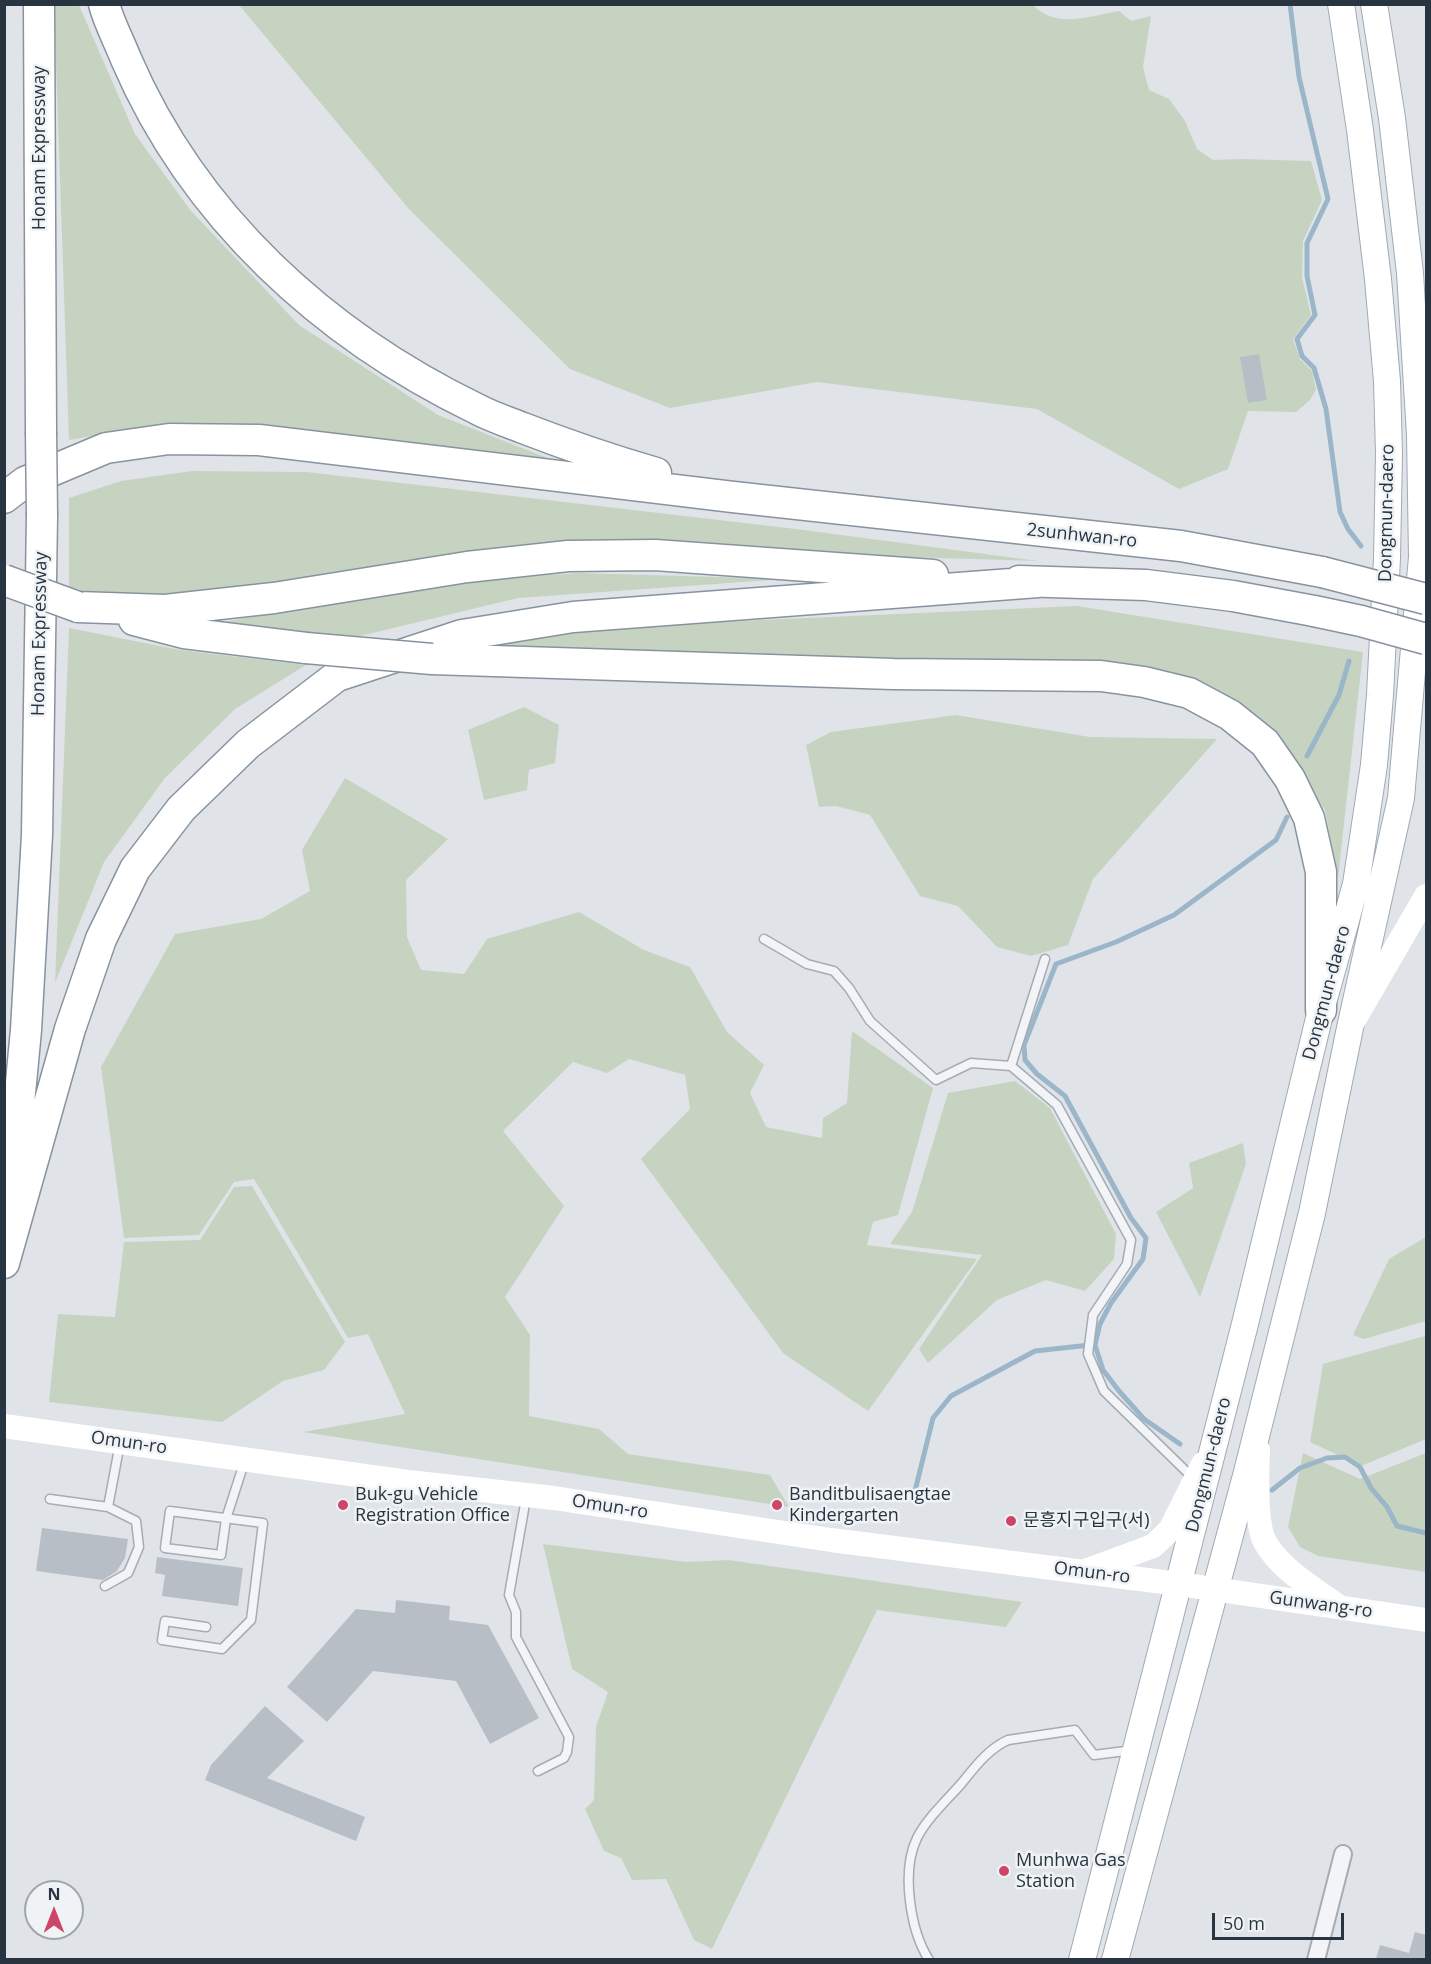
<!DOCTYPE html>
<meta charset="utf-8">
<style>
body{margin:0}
#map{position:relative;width:1431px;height:1964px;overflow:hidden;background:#e0e4e9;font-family:"Open Sans",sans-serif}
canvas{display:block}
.frame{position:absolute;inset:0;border:6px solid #283440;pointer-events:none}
.north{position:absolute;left:24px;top:1880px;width:60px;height:60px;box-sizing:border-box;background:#eff3f6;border:2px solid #9fa7ad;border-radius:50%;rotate:0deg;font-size:16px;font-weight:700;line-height:24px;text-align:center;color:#283440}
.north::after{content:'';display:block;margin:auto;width:21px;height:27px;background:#cd4569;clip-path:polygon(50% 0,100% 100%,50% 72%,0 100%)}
.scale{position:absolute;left:1212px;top:1913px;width:132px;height:27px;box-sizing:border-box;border:3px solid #283440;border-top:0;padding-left:8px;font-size:18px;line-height:21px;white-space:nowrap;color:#283440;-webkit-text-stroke:4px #eff3f6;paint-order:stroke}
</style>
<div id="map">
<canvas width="1431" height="1964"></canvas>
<div class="frame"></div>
<div class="north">N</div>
<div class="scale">50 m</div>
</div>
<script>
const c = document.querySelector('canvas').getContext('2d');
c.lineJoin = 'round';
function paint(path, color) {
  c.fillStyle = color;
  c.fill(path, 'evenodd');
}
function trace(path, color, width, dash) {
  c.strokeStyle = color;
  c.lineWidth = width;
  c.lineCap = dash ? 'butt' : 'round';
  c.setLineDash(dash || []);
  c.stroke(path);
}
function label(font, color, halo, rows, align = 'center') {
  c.font = font + ' "Open Sans","Noto Sans KR",sans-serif';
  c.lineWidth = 5;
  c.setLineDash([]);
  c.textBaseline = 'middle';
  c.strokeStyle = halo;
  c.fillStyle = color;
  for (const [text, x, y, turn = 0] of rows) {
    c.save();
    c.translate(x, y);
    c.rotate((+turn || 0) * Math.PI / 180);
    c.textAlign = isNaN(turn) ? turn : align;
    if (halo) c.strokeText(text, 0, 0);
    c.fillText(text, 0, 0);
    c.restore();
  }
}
paint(new Path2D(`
 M1032 4C1056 30 1089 16 1119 11L1131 21 1151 16 1143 67 1149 90 1169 99 1185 121 1197 149 1213 160 1241 159 1311 161 1322 200 1303 241 1302 277 1311 315 1293 339 1300 359 1312 371 1316 390 1310 400 1296 412 1248 411 1228 469 1179 489 1037 409 817 382 670 408 570 369 408 208 239 5Z
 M54 5H79L135 134 191 211 299 325 438 415 573 468 164 424 69 440Z
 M192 471 307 472 796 529 1038 561 607 548 393 563 184 601 137 602 69 587V498L121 481Z
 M579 573 786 579 518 598 352 638 196 627 441 582Z
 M1077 606 1363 652 1338 878 1325 810 1275 738 1194 691 457 649 536 630Z
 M69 628 180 650 306 665 235 709 165 778 104 862 55 983Z
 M524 707 559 725 555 763 529 770 527 790 484 800 468 730Z
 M956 715 1090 737 1217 739 1093 879 1068 945 1031 956 997 947 958 906 920 896 870 815 836 806 819 807 806 745 831 732Z
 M345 778 448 839 406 880 407 937 421 970 464 974 487 939 579 912 644 950 690 967 727 1032 764 1065 750 1093 766 1127 822 1138 823 1118 847 1103 852 1031 933 1088 898 1215 873 1222 867 1245 977 1259 868 1411 783 1353 641 1159 690 1109 685 1075 629 1059 607 1073 573 1062 503 1131 564 1206 505 1297 530 1335 529 1416 599 1429 628 1454 770 1475 789 1507 303 1432 405 1414 368 1334 348 1338 254 1179 234 1182 199 1235 124 1238 101 1067 175 934 261 919 310 891 302 850Z
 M1015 1081 1050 1108 1116 1234 1114 1259 1085 1291 1046 1280 997 1300 928 1363 919 1349 982 1255 890 1244 912 1212 948 1093Z
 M1243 1143 1246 1164 1200 1297 1156 1212 1193 1188 1189 1163Z
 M252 1186 345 1342 324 1370 283 1381 222 1422 49 1402 58 1314 115 1317 124 1242 200 1240 234 1187Z
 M1426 1237V1321L1364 1339 1353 1335 1389 1259Z
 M1425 1336 1426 1439 1361 1466 1310 1442 1323 1364Z
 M1303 1453 1360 1479 1426 1453V1572L1318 1556 1300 1547 1288 1527Z
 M543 1544 686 1562 728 1560 1022 1602 1006 1627 877 1610 712 1949 694 1940 666 1879 632 1880 621 1858 604 1851 585 1809 594 1800 596 1727 608 1692 572 1669Z`), '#c7d3c1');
trace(new Path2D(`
 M1290 4 1299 77 1328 199 1307 243V276L1315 315 1297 339 1302 356 1314 368 1326 409 1340 512 1348 529 1361 546
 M1307 756 1339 695 1349 661
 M1180 1444 1144 1419 1119 1391 1103 1370 1095 1345 1100 1324 1111 1303 1143 1259 1146 1238 1131 1218 1065 1096 1037 1074 1025 1060 1024 1045 1056 964 1116 942 1174 915 1276 840 1287 817
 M1272 1490 1300 1468 1327 1458 1345 1457 1360 1467 1371 1488 1387 1507 1397 1526 1426 1533
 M914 1495 933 1418 951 1396 1035 1351 1090 1345`), '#9bb6c9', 5);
paint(new Path2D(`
 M1259 354 1267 400 1248 403 1240 357Z
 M42 1528 128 1539 125 1558 117 1571 103 1580 36 1571Z
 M157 1557 243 1568 238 1606 162 1596 165 1575 155 1573Z
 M396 1600 450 1606 449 1620 488 1625 539 1718 490 1744 456 1681 373 1671 327 1722 287 1687 356 1609 395 1613Z
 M265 1706 304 1741 267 1778 365 1817 356 1841 205 1780 211 1765Z
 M1415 1932 1426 1935V1959H1376L1380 1945 1409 1953Z`), '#b7bec5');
const lane = new Path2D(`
 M764 939 807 964 834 971 849 988 870 1021 936 1080 971 1063 1011 1066 1057 1105 1131 1240 1127 1264 1093 1315 1088 1354 1104 1391 1194 1479
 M1011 1066 1045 959
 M526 1498 509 1595 516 1612V1637L569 1737 567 1752 564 1758 538 1771
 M50 1499 108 1507
 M105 1586 128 1573 139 1547 136 1521 108 1507 120 1443
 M206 1627 165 1621 162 1640 222 1649 251 1620 263 1523 170 1511 165 1548 221 1555 226 1519 244 1463
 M929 1960C910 1930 901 1871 917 1838 927 1818 946 1801 961 1784 975 1767 988 1749 1008 1740L1075 1730 1094 1755 1133 1750`);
const street = new Path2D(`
 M1316 1960 1343 1854`);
const primary = new Path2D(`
 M1082 1960 1245 1324 1321 1010 1356 884 1374 765 1380 695 1387 558 1389 454 1387 381 1378 279 1360 130 1341 4
 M1115 1960 1246 1476 1312 1213 1350 1028 1401 798 1422 557 1420 435 1410 273 1392 118 1374 4`);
const highway = new Path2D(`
 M39 4 41 432
 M104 4C109 23 119 41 126 59 194 217 324 335 477 409 492 417 508 422 523 428 567 445 611 460 656 473
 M4 498 25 482 106 448 169 439 259 440 733 497 1181 546 1322 572
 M1019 581 1146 585 1233 596 1314 611
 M78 607 165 610 274 598 467 567 568 556 655 555 933 575
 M134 620 184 633 306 648
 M432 659 893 674 1101 676 1144 682 1189 693 1230 715 1265 743 1290 779 1309 818 1321 872V1010
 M11 1188 26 1030 37 835 42 516
 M4 1263 70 1029 101 939 135 869 181 809 248 744 337 676 462 635 573 617 1038 582`);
trace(lane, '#a5acb3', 11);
trace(street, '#a5acb3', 20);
trace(primary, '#9faab4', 28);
trace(highway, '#87939f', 33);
trace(lane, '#f2f4f7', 8);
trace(street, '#f2f4f7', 16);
trace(new Path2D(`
 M1354 1020 1426 896
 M4 1426 408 1482 554 1498 831 1540 1179 1584 1426 1620
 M1258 1450C1257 1473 1255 1523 1265 1542 1281 1570 1312 1587 1338 1606
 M1088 1570 1153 1546 1170 1530 1203 1464`), '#fff', 24);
trace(primary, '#fff', 26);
trace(highway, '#fff', 30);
const highwayBridge = new Path2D(`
 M41 432 42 516
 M1322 572 1426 599
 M4 580 78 607
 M1314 611 1361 621 1426 639
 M306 648 432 659`);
trace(highwayBridge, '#87939f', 33, []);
trace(highwayBridge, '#fff', 30);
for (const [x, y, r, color] of [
 [343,1505,6,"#cd4569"],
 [777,1505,6,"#cd4569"],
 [1011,1521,6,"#cd4569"],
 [1004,1871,6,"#cd4569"]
]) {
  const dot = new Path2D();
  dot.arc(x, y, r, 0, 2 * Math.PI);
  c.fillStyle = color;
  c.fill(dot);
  trace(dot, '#eff3f6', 2);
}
label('18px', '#283440', '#eff3f6', [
 ["Honam Expressway",40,148,-90],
 ["Dongmun-daero",1387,513,-89],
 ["2sunhwan-ro",1082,536,6],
 ["Honam Expressway",40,634,-89],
 ["Dongmun-daero",1327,993,-75],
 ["Omun-ro",129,1443,8],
 ["Dongmun-daero",1209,1465,-76],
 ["Omun-ro",610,1507,9],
 ["Omun-ro",1092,1573,7],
 ["Gunwang-ro",1321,1605,8]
]);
label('18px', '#283440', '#eff3f6', [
 ["Buk-gu Vehicle",355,1495],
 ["Registration Office",355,1516],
 ["Banditbulisaengtae",789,1495],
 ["Kindergarten",789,1516],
 ["문흥지구입구(서)",1023,1521],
 ["Munhwa Gas",1016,1861],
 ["Station",1016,1882]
], 'left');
</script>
